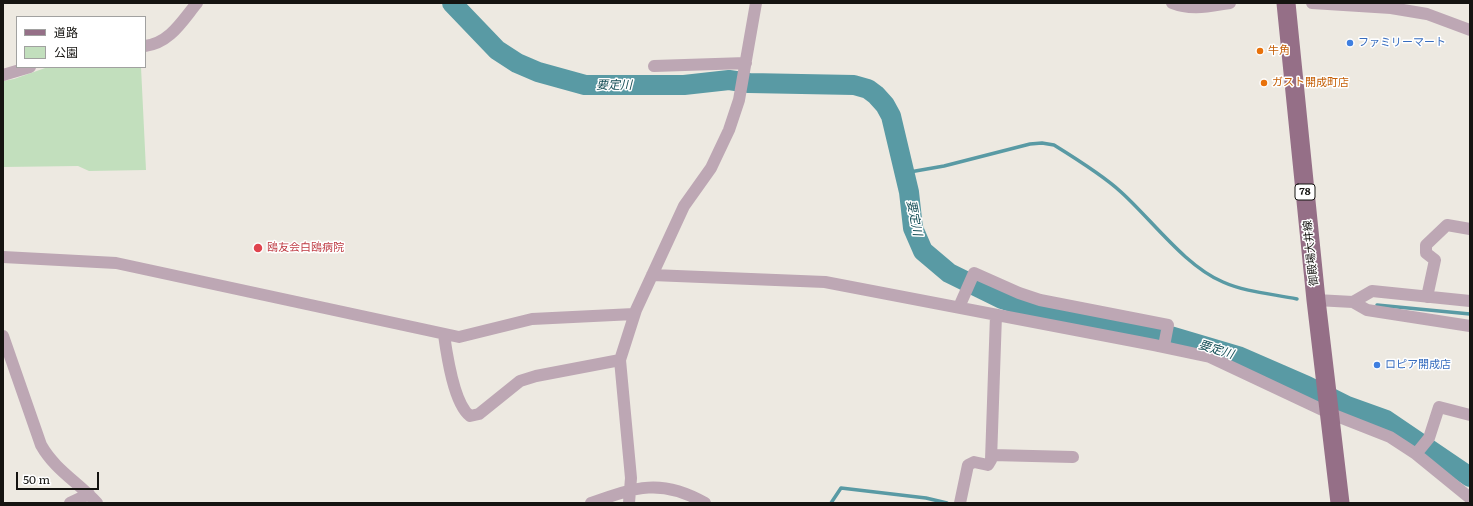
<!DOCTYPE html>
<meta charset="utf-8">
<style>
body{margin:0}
#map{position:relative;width:1473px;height:506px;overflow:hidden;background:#ede9e1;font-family:Literata,"Noto Sans JP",serif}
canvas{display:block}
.frame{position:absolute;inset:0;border:4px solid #151411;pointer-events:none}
.legend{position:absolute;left:16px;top:16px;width:130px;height:52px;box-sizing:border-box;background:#fff;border:1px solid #a1a1a0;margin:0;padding:5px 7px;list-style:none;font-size:12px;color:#151411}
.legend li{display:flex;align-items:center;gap:8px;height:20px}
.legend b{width:20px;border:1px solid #a1a1a0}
.scale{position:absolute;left:16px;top:472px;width:83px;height:18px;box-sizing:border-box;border:2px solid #151411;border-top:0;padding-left:5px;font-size:12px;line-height:14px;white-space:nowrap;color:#151411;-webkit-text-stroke:3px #fff;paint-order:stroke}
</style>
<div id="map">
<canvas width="1473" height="506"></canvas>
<div class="frame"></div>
<ul class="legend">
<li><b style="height:5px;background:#956f87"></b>道路</li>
<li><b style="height:11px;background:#c2dfbd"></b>公園</li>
</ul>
<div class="scale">50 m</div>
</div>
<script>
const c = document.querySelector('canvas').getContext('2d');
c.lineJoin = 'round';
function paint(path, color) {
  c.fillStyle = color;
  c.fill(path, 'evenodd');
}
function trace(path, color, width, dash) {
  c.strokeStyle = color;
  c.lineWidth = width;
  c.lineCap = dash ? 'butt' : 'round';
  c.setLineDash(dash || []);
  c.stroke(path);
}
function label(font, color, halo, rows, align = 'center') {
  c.font = font + ' Literata,"Noto Sans JP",serif';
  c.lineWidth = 3;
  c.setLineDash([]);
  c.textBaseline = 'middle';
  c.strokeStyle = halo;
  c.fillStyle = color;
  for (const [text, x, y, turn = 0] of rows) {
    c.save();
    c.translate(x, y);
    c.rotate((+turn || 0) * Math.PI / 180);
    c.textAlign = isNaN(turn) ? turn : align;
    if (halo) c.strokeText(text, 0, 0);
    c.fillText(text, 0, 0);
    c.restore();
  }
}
paint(new Path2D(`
 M48 67H141L146 170 89 171 78 166 3 167V81L14 79Z`), '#c2dfbd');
trace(new Path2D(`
 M904 173 944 166 1030 144 1042 143 1054 145C1075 158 1104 176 1121 192 1152 220 1185 266 1223 282 1245 292 1273 294 1297 299
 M1377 305 1470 314
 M831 503 841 488 926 498 947 503`), '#599aa4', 3.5);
trace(new Path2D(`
 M452 3 497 50 517 63 538 72 585 85H684L729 80 749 83 854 85 868 89 876 95 885 105 891 116 909 192 913 228 923 251 949 273 1002 299 1027 307 1157 332 1238 356 1307 386 1347 406 1386 420 1470 477`), '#599aa4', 20);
trace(new Path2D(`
 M1172 3C1192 11 1210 6 1230 3
 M1312 3 1391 8 1427 14 1470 30
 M145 46C170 43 182 21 197 3
 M654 66 746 63
 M3 75 30 67
 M3 257 116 263 459 337 532 319 634 314
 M652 275 825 282 1154 345 1210 357 1329 413 1390 437 1416 454 1470 498
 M1427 297 1435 260 1426 253V245L1447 225 1470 229
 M1316 300 1353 302 1367 310 1470 326
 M1353 302 1372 291 1470 301
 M959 307 974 273 1019 293 1040 300 1168 325 1164 346
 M444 335C447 356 454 404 470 416L479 414 520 381 536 376 620 360
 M3 336 41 445C55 470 78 482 97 503
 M1416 454 1429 438 1439 407 1470 415
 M992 455 1073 457
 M70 503 89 494
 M591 503C636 487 661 478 705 503
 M629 503 631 478 620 360 636 310 684 206 711 168 729 130 739 100 756 3
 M960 503 968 465 974 462 988 465 991 460 996 315`), '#bda7b4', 12);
trace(new Path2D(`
 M1286 3 1316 300 1340 503`), '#956f87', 19);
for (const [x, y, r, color] of [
 [1350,43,4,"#3f7fe0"],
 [1260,51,4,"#e8710a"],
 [1264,83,4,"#e8710a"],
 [258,248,5,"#e0444e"],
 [1377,365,4,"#3f7fe0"]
]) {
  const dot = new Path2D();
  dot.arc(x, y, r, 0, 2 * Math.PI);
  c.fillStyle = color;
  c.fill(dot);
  trace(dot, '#fff', 1.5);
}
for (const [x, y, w] of [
 [1305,192,20]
]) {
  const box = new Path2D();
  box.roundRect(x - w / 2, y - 8, w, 16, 3);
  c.fillStyle = '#fff';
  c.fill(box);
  trace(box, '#151411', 1);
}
label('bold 10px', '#151411', null, [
 ["78",1305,192]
]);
label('11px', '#366cbe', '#fff', [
 ["ファミリーマート",1358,43],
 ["ロピア開成店",1385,365]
], 'left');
label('11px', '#c56008', '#fff', [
 ["牛角",1268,51],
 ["ガスト開成町店",1272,83]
], 'left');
label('11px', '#be3a42', '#fff', [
 ["鴎友会白鴎病院",267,248]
], 'left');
label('11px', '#151411', '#fff', [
 ["御殿場大井線",1311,253,-96]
]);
label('italic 12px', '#144e56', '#fff', [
 ["要定川",614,85],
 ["要定川",914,218,79],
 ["要定川",1216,350,17]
]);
</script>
